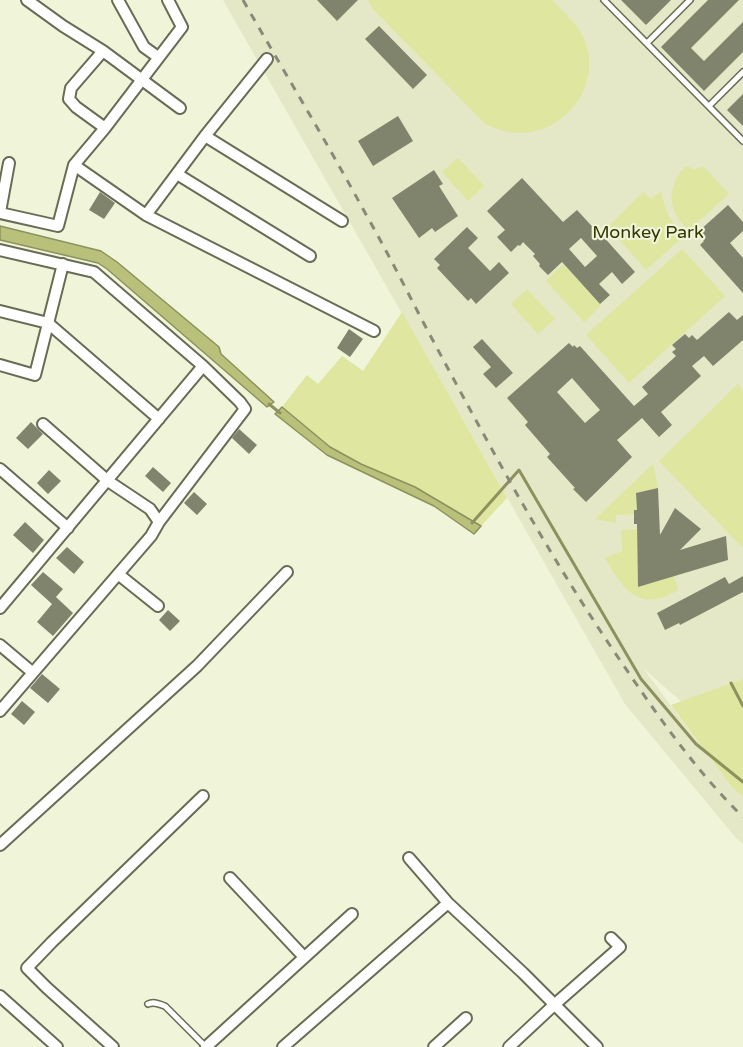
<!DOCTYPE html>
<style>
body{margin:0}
canvas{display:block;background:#f0f4d9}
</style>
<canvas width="743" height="1047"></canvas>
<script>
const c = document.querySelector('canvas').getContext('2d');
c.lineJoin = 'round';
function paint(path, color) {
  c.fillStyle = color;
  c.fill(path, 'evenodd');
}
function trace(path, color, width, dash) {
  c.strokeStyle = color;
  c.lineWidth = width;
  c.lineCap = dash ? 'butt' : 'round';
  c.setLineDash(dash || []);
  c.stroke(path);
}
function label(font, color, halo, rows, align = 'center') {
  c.font = font + ' "Varela Round",sans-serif';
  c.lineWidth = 4.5;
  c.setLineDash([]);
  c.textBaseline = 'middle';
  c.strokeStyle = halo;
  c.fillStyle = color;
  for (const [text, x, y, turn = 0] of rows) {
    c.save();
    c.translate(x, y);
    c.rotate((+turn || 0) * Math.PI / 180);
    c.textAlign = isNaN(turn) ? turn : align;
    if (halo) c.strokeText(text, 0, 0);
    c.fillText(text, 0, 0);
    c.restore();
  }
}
paint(new Path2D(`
 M223 0H743V756L643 668 731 786 743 797V844L736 838 625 704Z`), '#e4e8c6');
paint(new Path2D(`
 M368 0H552C565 13 580 26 586 44 600 88 565 133 519 133 507 133 495 129 484 123L373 9Z
 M458 158 484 186 468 201 442 172Z
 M686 166 694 169 704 167 729 194 689 230C667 213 666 185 686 166Z
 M661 191C664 209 671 222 683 237L646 270 608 227 643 192 651 199Z
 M682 249 725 296 629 383 586 335Z
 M563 264 601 305 584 322 546 281Z
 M527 289 555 319 538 334 511 304Z
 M402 312 507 498 481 526 454 509 361 464 330 447 282 407 307 375 318 384 342 356 363 371Z
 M738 384 743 391V548L659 461Z
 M653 464 658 488 636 493 637 510H634V514L616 515V523L595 519Z
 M637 529 638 587 674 576 678 590C672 593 666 597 660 598 631 606 617 578 605 558L622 551 621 530Z
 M743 679V797L731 786 671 705Z`), '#dee69f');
const water = new Path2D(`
 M0 226 101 251 117 262 219 347 221 354 274 402 267 407 107 269 98 263 0 240Z
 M282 407 330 447 361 464 415 487 481 526 474 534 434 506 327 455 275 414Z`);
paint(water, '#b9c07a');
trace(water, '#8c915d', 1.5);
trace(new Path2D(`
 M269 404 280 413
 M472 523 519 470 641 679 696 744 743 782
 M731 683 743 706`), '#8c915d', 3);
paint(new Path2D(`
 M317 0H358L337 21Z
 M621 0H671L646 25Z
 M708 0H739L691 48 704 61 743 22V52L704 91 661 47Z
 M379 26 427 75 413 89 365 39Z
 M743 94V126L727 110Z
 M398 116 413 141 373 166 358 141Z
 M434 170 443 184 439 186 458 216 435 232 432 228 419 238 392 198Z
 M522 178 563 222 577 210 600 235 601 234 635 272 622 284 612 272 599 284 610 295 600 304 562 262 548 275 539 266 540 264 533 256 535 254 523 242 520 246 518 245 511 252 497 237 505 230 487 211ZM581 238 597 256 585 267 569 249Z
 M100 192 115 203 104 219 89 210Z
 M728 205 743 222V231L730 243 743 258V293L700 245 704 241 700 237 703 235 699 231Z
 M467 227 478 238 468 248 490 271 499 262 509 273 476 304 471 298 468 301 451 283 437 268 440 265 434 259Z
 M729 312 737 320 743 315V340L713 366 704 356 692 366 701 376 661 412 672 425 659 437 642 418 617 440 632 457 586 502 573 489 575 488 547 457 550 454 525 425 528 422 507 398 569 343 573 347 574 345 577 348 580 346 634 406 648 394 642 387 676 356 672 352 676 349 672 345 685 334 689 338 692 335 697 340ZM572 378 600 410 585 423 557 392Z
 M349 329 363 339 350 357 337 348Z
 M482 339 513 373 496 388 483 374 491 367 473 347Z
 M31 422 43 434 28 449 16 438Z
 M239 429 257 445 249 454 232 438Z
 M153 467 171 483 163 492 145 476Z
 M49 470 61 481 48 494 37 483Z
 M658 488 660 535 675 508 701 529 680 550 726 536 728 560 638 587 637 524H634V510H637L636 493Z
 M194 492 207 504 197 515 184 503Z
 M25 522 44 540 33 553 13 535Z
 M67 547 84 562 74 574 56 558Z
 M43 572 63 589 56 597 73 613 53 636 37 622 52 604 31 585Z
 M743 576V592L680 625 679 623 665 630 657 613 725 577 729 584Z
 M168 610 180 621 170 631 159 620Z
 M42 674 60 689 48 703 30 688Z
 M22 701 35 712 24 725 11 714Z`), '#81846c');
const lane = new Path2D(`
 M604 0 743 141
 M647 43 690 0
 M709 106 743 72
 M148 1004C154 1001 159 1004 165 1006L206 1047`);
const street = new Path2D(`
 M27 0 63 26 103 51 180 108
 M118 0 144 47 158 57
 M103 51 71 88 69 99 76 107 105 128
 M205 136 342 221
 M74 165 146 215 374 331
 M177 174 310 256
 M0 212 9 163
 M0 213 58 226 74 165 105 128 182 27 168 0
 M146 215 205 136 267 59
 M0 250 94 272 203 366 240 402 245 409 159 522 151 536 0 711
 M0 311 48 323 159 419
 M0 365 35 375 63 264
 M43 424 108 481 150 509 159 522
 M0 469 68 528
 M118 574 158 606
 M0 608 203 366
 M0 645 32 672
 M0 845 197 666 287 572
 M409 858 448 903 523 973 597 1047
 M230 878 304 957
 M0 996 57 1047
 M113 1047 47 988 27 968 52 942 203 796
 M206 1047 352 914
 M283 1047 448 903
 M434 1047 466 1018
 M509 1047 554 1005 620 947 611 938`);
trace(lane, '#696c55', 8);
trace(street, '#696c55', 14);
trace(lane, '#fff', 5);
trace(street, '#fff', 10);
trace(new Path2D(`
 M243 0C283 70 325 139 363 209 384 246 403 283 422 320 485 438 548 556 624 666 660 719 697 772 743 817`), '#888a78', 3, [8, 8]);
label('18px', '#343700', '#f0f4d9', [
 ["Monkey Park",648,233]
]);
</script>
